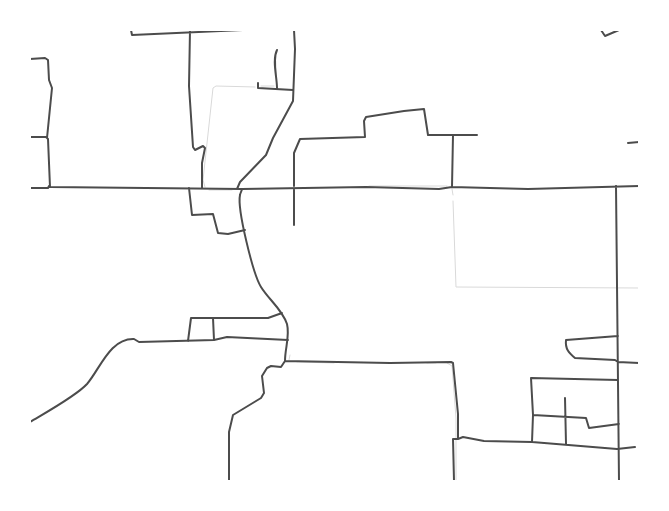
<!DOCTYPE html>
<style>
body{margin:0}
#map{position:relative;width:669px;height:511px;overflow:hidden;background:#fff;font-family:"Golos Text",sans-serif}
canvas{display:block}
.frame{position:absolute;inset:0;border:31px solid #fff;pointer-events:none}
</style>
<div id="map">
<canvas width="669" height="511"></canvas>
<div class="frame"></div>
</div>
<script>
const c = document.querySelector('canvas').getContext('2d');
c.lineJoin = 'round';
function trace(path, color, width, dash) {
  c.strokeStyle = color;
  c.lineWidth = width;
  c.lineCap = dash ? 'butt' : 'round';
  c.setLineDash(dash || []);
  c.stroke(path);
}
trace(new Path2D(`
 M261 86H274
 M369 186H447
 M205 187 203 180 213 88 216 86 255 87
 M452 189 453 195
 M209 190H232
 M453 201 456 287 639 288
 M289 360 290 355
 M297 362 334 363
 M427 363H436
 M447 363 452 366 456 418V481`), '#d9d9d9', 1);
trace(new Path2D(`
 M131 30 132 35 243 30
 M190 30 189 86 193 147 195 150 203 146 205 148 202 163V188
 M601 30 605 36 619 30
 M277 50C272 60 277 77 277 88
 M30 59 45 58 48 60 49 80 52 88 47 138
 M258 83V88L293 90
 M30 137H46L48 139 50 187 242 189 366 187 439 189 452 187 528 189 639 186
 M628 143 639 142
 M294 186V153L300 139 365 137 364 121 366 117 404 111 424 109 428 135H477
 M616 186 619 481
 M452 187 453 135
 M30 188H48L49 186
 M189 188 192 215 213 214 218 233 228 234 245 230
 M237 189 240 182 266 155 273 138 293 101 295 49 294 30
 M242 189C242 190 240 194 240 195 237 209 253 274 261 287 269 300 282 309 287 324 290 336 285 348 285 361L390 363 451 362 453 363 458 414V439H453L454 481
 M294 225V189
 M213 318 214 340
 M618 336 566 340C565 349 569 353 575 358L615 360 618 362 639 363
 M188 341 191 318H268L282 313
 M565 398 566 444
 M533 415 531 378 618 380
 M30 422C45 413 76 396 87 384 100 369 110 338 134 339L139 342 214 340 227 337 288 340
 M458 439 463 437 484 441 532 442 617 449 635 447
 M532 442 533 415 586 418 589 428 619 424
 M229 481V432L233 415 261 398 264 393 262 376 267 368 271 366 281 367 285 361`), '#4c4c4c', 2);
</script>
